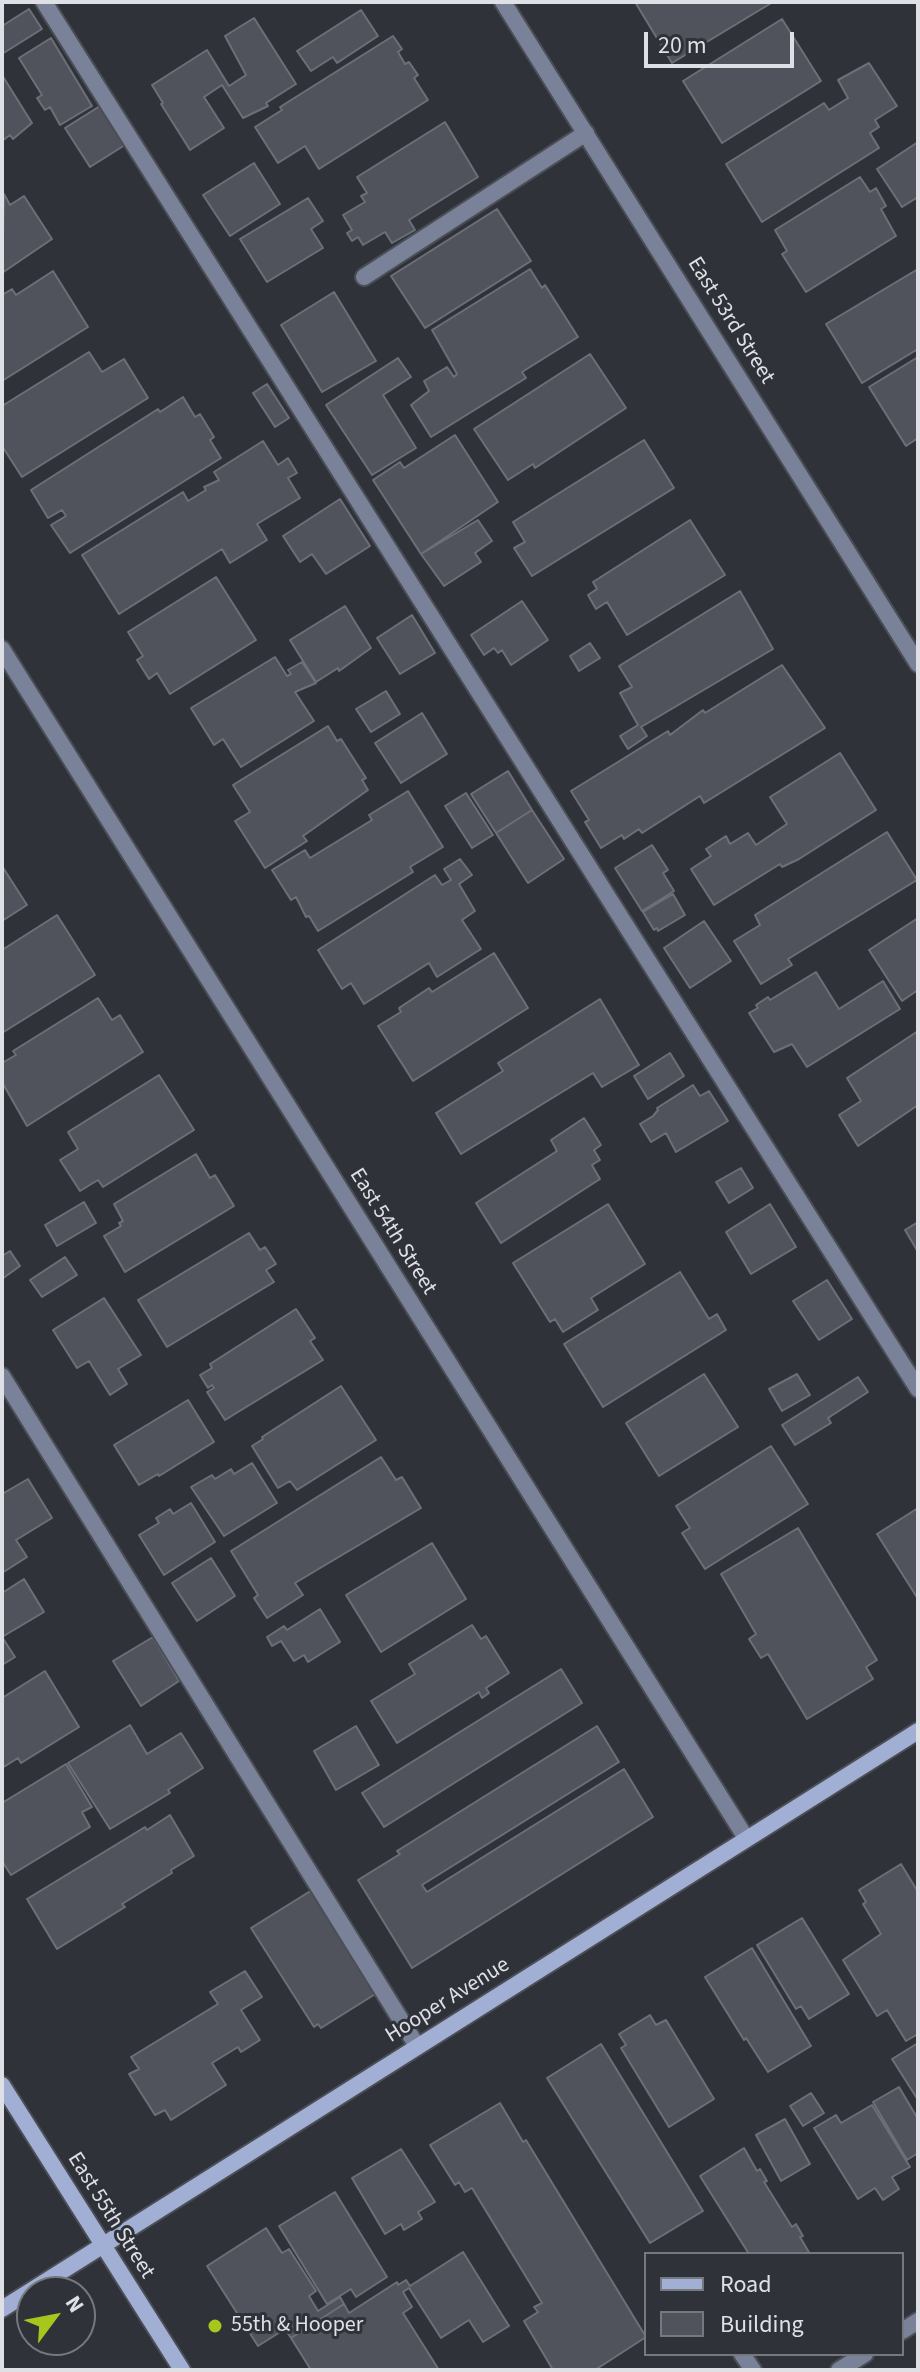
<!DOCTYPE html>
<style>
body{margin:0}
#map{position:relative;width:920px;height:2372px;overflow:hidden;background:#2f3239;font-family:"Source Sans 3",sans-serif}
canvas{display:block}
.frame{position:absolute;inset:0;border:4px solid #dee0e5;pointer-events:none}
.legend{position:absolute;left:644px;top:2252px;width:260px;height:104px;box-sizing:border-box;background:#2f3239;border:2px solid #75787e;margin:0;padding:10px 14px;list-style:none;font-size:24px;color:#dee0e5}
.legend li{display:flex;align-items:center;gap:16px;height:40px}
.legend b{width:40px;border:2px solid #75787e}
.north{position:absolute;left:16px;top:2276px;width:80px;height:80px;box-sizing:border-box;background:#2f3239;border:2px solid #75787e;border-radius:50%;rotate:58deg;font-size:22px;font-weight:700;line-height:32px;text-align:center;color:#dee0e5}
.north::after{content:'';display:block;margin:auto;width:28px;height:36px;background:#a8c71d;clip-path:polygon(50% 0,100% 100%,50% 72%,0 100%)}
.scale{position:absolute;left:644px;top:32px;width:150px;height:36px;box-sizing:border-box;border:4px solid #dee0e5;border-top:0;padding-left:10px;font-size:24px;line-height:28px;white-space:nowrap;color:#dee0e5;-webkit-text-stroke:6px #2f3239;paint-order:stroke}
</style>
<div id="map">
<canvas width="920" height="2372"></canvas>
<div class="frame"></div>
<ul class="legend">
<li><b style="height:10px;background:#a2afd5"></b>Road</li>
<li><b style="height:22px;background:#50535b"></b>Building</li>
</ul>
<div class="north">N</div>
<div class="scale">20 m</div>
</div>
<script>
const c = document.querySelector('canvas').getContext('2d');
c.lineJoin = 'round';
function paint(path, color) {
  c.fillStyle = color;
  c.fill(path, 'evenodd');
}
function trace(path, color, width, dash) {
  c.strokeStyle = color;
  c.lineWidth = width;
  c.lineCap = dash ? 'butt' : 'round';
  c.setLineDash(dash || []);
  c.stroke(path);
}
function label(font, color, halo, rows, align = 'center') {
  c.font = font + ' "Source Sans 3",sans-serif';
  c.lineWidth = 6;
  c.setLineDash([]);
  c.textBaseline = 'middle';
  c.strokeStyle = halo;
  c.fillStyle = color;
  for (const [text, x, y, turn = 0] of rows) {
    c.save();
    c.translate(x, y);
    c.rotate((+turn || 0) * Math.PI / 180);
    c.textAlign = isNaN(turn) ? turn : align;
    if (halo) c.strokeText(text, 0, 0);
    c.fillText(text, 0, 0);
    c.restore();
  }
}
const building = new Path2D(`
 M635 2H773L672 63Z
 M29 9 42 29 2 54V26Z
 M361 10 378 36 337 63 333 57 311 71 297 51Z
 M254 18 296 84 266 103 268 106 243 118 222 85 204 97 224 128 190 150 161 104 163 103 152 85 207 50 229 86 246 75 225 36Z
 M782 19 821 81 722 143 683 81Z
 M393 36 402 49 398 52 405 64 409 62 418 75 414 78 428 100 319 169 305 146 278 163 255 127 282 110 280 107Z
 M51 38 92 106 60 125 50 107 45 110 37 98 42 95 19 58Z
 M869 63 897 106 875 120 879 127 870 133 879 148 762 222 726 164 824 103 829 110 848 98 838 80Z
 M2 75 32 123 13 139 10 135 2 141Z
 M100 106 125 145 90 167 65 128Z
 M445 122 478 177 409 220 415 230 392 243 385 232 363 245 358 237 352 241 347 233 352 230 343 215 365 202 361 196 367 193 357 177Z
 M918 142V197L902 207 877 169Z
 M254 163 280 204 230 236 203 195Z
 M860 177 870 192 876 188 886 206 881 209 896 236 806 292 782 254 787 251 775 230Z
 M4 194 10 205 24 196 52 239 2 273Z
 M308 198 323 221 311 229 323 248 267 282 240 239Z
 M497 209 531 261 425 328 391 276Z
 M530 269 542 288 545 285 578 337 522 372 526 378 431 437 411 405 429 391 424 381 447 367 454 377 457 374 432 330Z
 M918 269V349L862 383 826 324Z
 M53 271 88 327 2 381V295L12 289 16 295Z
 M334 292 376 361 322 392 281 325Z
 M89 352 102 372 124 359 148 398 22 477 2 446V406Z
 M590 354 626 408 535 468 533 464 508 480 474 429Z
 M918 357V438L906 446 869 387Z
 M398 358 411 377 383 395 416 448 372 475 326 405Z
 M267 384 289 418 275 427 253 393Z
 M183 397 195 417 200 414 214 437 210 440 221 458 70 553 51 525 66 516 62 510 48 518 31 490 158 409 160 412Z
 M455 435 498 502 421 554 373 480 400 462 404 468Z
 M644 440 674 488 532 576 514 548 525 542 513 522Z
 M263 441 278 465 288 458 297 473 288 478 300 498 257 524 267 540 230 563 222 549 119 614 82 555 183 492 188 501 206 490 204 487 219 480 214 472Z
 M340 499 370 546 326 574 312 554 300 562 283 536Z
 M478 520 492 541 475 553 481 562 444 586 421 554Z
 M690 520 725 575 627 635 607 602 596 609 588 595 597 589 593 582Z
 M216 577 256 640 170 694 157 673 149 679 137 660 143 656 128 632Z
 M740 591 773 649 641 727 647 736 628 749 620 736 638 725 620 693 632 687 619 666Z
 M522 601 548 640 511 665 502 650 498 653 494 648 484 655 471 635Z
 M345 606 371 648 339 671 338 668 316 682 290 640Z
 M412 615 435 653 400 674 377 638Z
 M590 643 600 658 579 671 570 656Z
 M275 657 287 676 291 674 288 670 302 662 316 683 295 692 314 721 241 767 223 739 214 745 191 708Z
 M782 665 825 728 704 803 700 796 642 833 639 829 624 839 622 835 601 848 585 822 589 820 571 791 668 731 670 735 703 710 705 713Z
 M386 691 400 714 371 732 356 709Z
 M422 713 447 754 401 783 375 743Z
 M328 726 337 741 341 739 366 778 362 780 368 790 303 836 307 841 265 868 235 821 250 812 233 785Z
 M840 753 876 810 799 859 782 867 780 864 714 905 691 869 711 856 706 849 726 836 730 844 748 833 756 845 787 824 770 797Z
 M508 771 532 810 496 833 471 794Z
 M408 791 443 847 410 867 413 872 318 931 309 916 306 917 296 897 291 900 272 870 305 850 310 858 372 820 369 815Z
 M466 793 493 835 472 848 445 806Z
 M532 810 564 859 528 883 496 833Z
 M887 832 917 880 788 959 792 965 761 984 734 941 760 925 755 915Z
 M652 845 668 870 663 873 674 891 642 911 615 868Z
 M460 859 472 875 459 884 475 911 462 920 481 949 437 977 429 963 364 1004 351 983 342 989 318 950 435 875 442 885 451 880 444 869Z
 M2 866 27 905 2 921Z
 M673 894 685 915 658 931 657 928 654 930 643 912Z
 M57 915 95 975 2 1033V950Z
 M918 918V990L902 1001 869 950Z
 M704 921 731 961 690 988 664 948Z
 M494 953 528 1008 413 1081 378 1026 401 1012 399 1008 429 988 432 992Z
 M816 972 839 1009 883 981 900 1009 807 1067 792 1044 774 1052 749 1013 758 1008 756 1005 768 997 770 1000Z
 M98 998 112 1020 120 1015 143 1052 27 1126 2 1082V1063L16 1055 13 1051Z
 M600 999 639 1065 602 1087 593 1073 461 1154 436 1113 503 1071 498 1063Z
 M918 1031V1105L858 1146 839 1115 861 1101 847 1078Z
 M670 1053 684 1076 648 1099 634 1076Z
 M159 1075 194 1130 103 1187 98 1180 80 1191 60 1160 78 1149 68 1132Z
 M693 1085 700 1096 709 1091 728 1121 676 1152 666 1133 651 1142 640 1124 653 1116 658 1110 657 1108Z
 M584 1118 601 1145 594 1150 600 1160 592 1165 600 1179 501 1243 476 1203 557 1151 551 1140Z
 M196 1154 210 1178 215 1175 234 1206 125 1272 104 1236 121 1226 119 1223 123 1221 114 1204Z
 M741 1168 753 1188 729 1203 716 1182Z
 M84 1202 96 1223 57 1246 45 1225Z
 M608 1204 645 1264 591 1298 598 1310 563 1332 555 1319 550 1322 513 1263Z
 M770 1204 796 1247 751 1274 726 1232Z
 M918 1222V1252L905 1230Z
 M249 1233 260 1250 265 1247 276 1264 266 1270 274 1282 167 1347 138 1300Z
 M10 1251 20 1266 2 1279V1256Z
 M65 1257 77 1275 42 1297 30 1280Z
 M680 1272 709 1319 717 1314 726 1330 603 1407 564 1344Z
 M827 1280 852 1319 819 1340 793 1301Z
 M104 1298 141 1355 118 1369 127 1384 110 1395 89 1361 77 1368 53 1330Z
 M296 1309 315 1338 310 1341 323 1360 225 1420 207 1392 214 1388 212 1385 208 1388 200 1375 212 1368 210 1364Z
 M704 1374 738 1427 659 1476 626 1423Z
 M797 1374 810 1395 782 1411 769 1389Z
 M858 1377 868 1392 828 1418 831 1423 795 1445 782 1425Z
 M341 1386 376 1440 297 1490 290 1481 278 1488 252 1446 263 1439 262 1437Z
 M188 1400 214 1442 159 1476 158 1474 139 1485 114 1445Z
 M771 1446 808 1504 705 1569 682 1533 690 1528 676 1506Z
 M381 1457 396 1480 402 1477 421 1508 295 1583 303 1595 267 1618 254 1598 258 1595 231 1551Z
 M252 1463 277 1503 224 1536 191 1487 212 1475 215 1479 231 1469 234 1474Z
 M28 1479 52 1518 16 1540 27 1557 2 1573V1494Z
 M191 1503 215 1542 164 1575 139 1535 159 1523 156 1518 170 1509 173 1514Z
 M918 1508V1599L877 1534Z
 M798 1528 877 1660 866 1667 873 1679 807 1719 768 1654 761 1658 749 1639 756 1634 721 1574Z
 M432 1543 466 1599 381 1652 346 1595Z
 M211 1558 235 1596 197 1621 172 1583Z
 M24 1579 44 1612 2 1637 15 1657 2 1665V1593Z
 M320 1609 340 1642 308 1662 304 1655 294 1661 281 1641 272 1646 267 1637 284 1626 287 1630Z
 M472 1625 481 1639 486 1636 509 1673 486 1688 489 1693 482 1698 479 1692 397 1743 371 1701 415 1674 409 1664Z
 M153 1637 179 1681 141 1706 113 1661Z
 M561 1669 582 1703 384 1827 362 1793Z
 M45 1671 79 1727 21 1763 18 1758 2 1768V1698Z
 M130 1725 147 1754 181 1733 203 1768 168 1790 170 1793 110 1829 68 1763Z
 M356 1726 379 1765 336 1790 314 1751Z
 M597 1726 619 1762 422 1885 427 1892 624 1769 653 1817 412 1968 358 1880 400 1854 397 1851Z
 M66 1764 92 1807 82 1812 90 1827 11 1875 2 1861V1803Z
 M170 1815 194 1856 171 1870 172 1873 122 1904 125 1907 57 1949 27 1899 145 1827 147 1830Z
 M901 1864 918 1892V2034L906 2041 887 2010 877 2016 843 1960 881 1934 863 1904 866 1902 859 1890Z
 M312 1890 377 1993 321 2028 318 2024 314 2027 251 1928Z
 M802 1918 849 1994 809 2019 801 2006 796 2009 757 1945Z
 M752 1948 811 2046 768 2072 746 2038 744 2040 705 1977Z
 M245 1971 262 1997 241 2010 260 2040 241 2052 238 2047 212 2063 226 2085 171 2120 165 2110 155 2115 129 2074 139 2069 131 2057 218 2004 210 1992Z
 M650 2015 656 2025 666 2020 714 2099 669 2127 621 2048 626 2045 619 2034Z
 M918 2043V2100L892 2059Z
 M601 2044 703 2211 650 2243 547 2078Z
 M899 2087 918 2119V2153L907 2160 873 2102Z
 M811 2093 824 2113 803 2126 790 2106Z
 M500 2103 523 2142 526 2140 646 2337 595 2370H553L524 2321 538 2312 534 2307 542 2303 472 2188 465 2192 459 2182 455 2185 430 2145Z
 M872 2105 910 2167 892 2177 899 2189 883 2200 875 2188 858 2199 814 2128 836 2115 841 2123Z
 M785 2119 810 2164 781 2181 756 2135Z
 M744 2148 757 2171 760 2169 767 2181 764 2182 792 2227 796 2224 803 2236 800 2237 810 2254H749L700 2176Z
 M401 2149 435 2202 418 2212 422 2219 404 2230 401 2224 385 2234 352 2178Z
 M335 2192 387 2277 356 2297 351 2289 327 2304 279 2226Z
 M266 2228 282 2253 289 2249 316 2291 309 2296 318 2311 340 2297 344 2304 291 2338 285 2329 258 2346 207 2266Z
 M463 2252 509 2326 483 2342 469 2320 441 2338 409 2288 403 2292 412 2307 403 2313 439 2370H311L291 2338 344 2304 349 2313 397 2282 398 2285 406 2280 410 2286Z`);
paint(building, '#50535b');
trace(building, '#6c6f77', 2);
const lane = new Path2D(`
 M44 2 918 1389
 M364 277 586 133
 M2 1376 417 2046
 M742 2354 753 2370`);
const street = new Path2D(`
 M503 2 918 664
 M2 649 746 1838
 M902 2331 918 2321
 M839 2370 865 2354`);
const secondary = new Path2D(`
 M2 2085 182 2370
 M2 2309 918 1731`);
trace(lane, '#4b4e55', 20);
trace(street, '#4b4e55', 20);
trace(secondary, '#4b4e55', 20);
trace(lane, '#7a829a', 16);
trace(street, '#7a829a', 16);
trace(secondary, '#a2afd5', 16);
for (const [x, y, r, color] of [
 [215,2326,8,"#a8c71d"]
]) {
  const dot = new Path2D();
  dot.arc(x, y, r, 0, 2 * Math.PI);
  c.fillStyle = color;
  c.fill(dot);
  trace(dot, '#2f3239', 3);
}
label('22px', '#dee0e5', '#2f3239', [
 ["East 53rd Street",730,321,58],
 ["East 54th Street",392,1232,58],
 ["Hooper Avenue",448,2001,-32],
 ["East 55th Street",110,2216,58]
]);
label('22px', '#dee0e5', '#2f3239', [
 ["55th & Hooper",231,2326]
], 'left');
</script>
